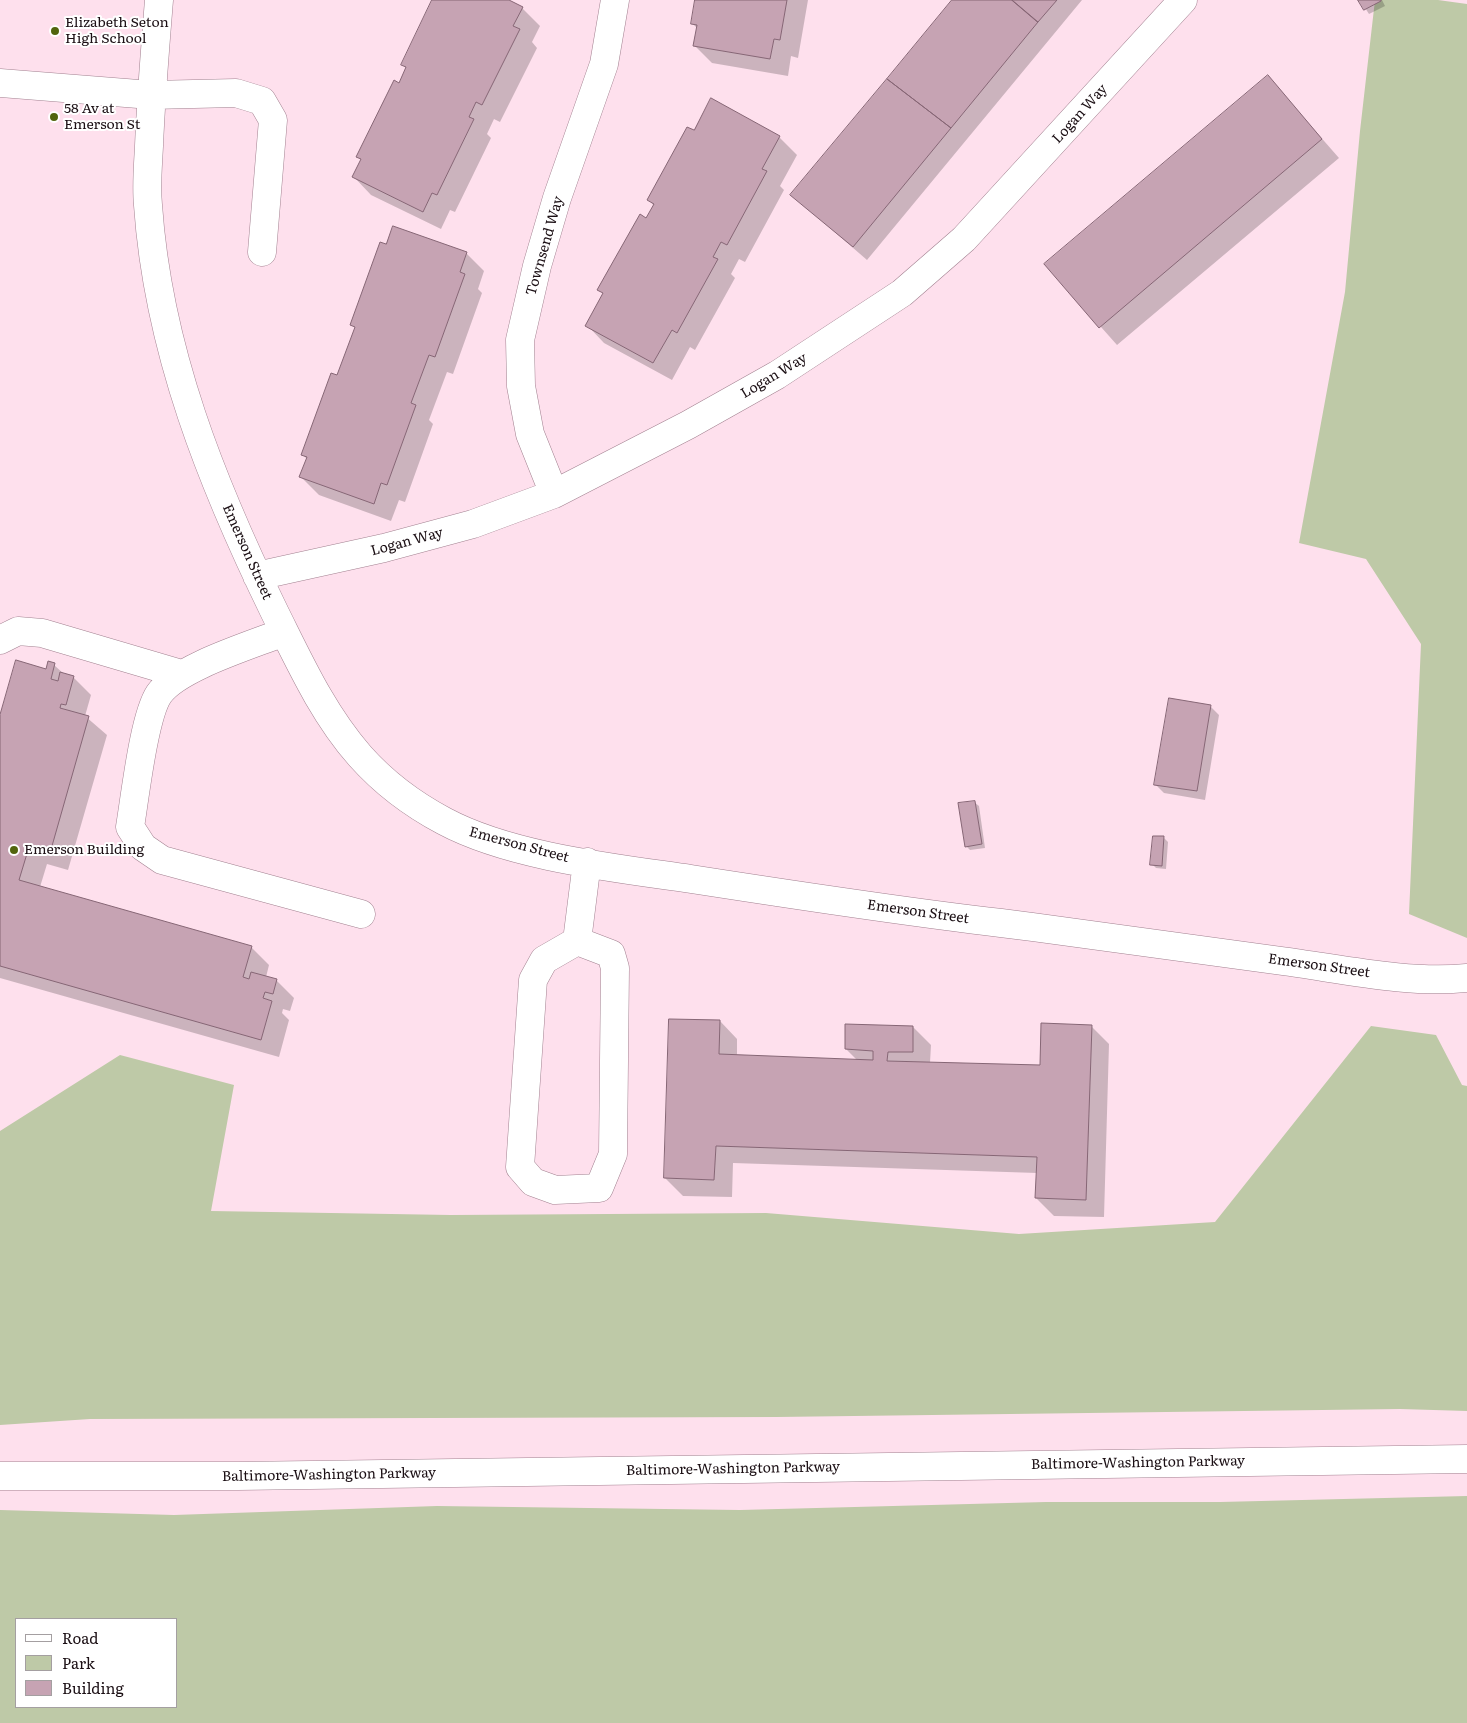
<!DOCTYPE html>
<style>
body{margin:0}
#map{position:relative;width:1467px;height:1723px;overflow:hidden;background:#fee0ed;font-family:Literata,serif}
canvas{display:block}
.legend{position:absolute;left:15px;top:1618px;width:162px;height:90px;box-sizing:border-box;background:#fff;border:1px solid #a49fa1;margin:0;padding:6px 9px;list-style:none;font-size:15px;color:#1b0f14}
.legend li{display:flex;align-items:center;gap:10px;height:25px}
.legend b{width:25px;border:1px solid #a49fa1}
</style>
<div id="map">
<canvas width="1467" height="1723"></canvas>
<ul class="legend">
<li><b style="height:6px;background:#fff"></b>Road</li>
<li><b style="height:14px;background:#bec9a7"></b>Park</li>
<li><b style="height:14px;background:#c6a3b3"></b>Building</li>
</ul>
</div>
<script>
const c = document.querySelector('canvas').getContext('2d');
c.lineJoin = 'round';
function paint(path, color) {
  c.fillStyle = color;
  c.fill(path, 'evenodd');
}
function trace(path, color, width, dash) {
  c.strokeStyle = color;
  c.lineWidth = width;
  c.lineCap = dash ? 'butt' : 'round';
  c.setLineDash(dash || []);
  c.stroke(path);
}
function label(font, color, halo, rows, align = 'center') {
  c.font = font + ' Literata,serif';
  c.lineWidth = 4;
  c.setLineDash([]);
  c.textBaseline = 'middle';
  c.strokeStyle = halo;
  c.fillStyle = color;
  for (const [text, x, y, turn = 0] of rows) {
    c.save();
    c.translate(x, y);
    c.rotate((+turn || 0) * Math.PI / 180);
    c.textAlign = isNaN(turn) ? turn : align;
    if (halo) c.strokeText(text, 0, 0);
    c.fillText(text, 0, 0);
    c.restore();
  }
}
paint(new Path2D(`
 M1375 0H1438L1467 4V938L1409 914 1421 644 1366 559 1299 543 1345 292 1360 131Z
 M1371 1026 1436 1035 1462 1085 1467 1086V1411L1400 1409 776 1417 90 1419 0 1425V1131L120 1055 234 1085 211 1211 451 1215 766 1213 1019 1234 1215 1222Z
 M1467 1496V1723H0V1510L174 1515 437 1506 740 1510 1046 1502H1220ZM16 1619H176V1707H16Z`), '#bec9a7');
paint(new Path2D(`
 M434 0H506L522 8 540 26 532 42 537 48 500 122 494 119 487 134 491 138 455 212 450 210 441 229 371 195 354 177 362 160 358 156 399 84 407 69 402 64Z
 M696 0H808L798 58 791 56 788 76 712 63 694 45 697 28 692 23Z
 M954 0H1082L867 260 792 195Z
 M1360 0H1382L1385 6 1369 14Z
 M1268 77 1339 158 1117 345 1046 265Z
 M712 100 779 137 797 155 780 186 784 190 745 262 739 259 731 274 735 278 695 350 690 347 672 380 604 343 587 325 604 294 599 290 654 206 649 200 694 132Z
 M466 253 484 271 478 289 482 293 453 374 447 372 429 420 433 424 405 502 399 500 391 521 319 495 301 477 307 459 303 455 338 377 356 329 352 324Z
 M54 665 64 674 73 677 91 695 85 716 107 735 68 870 47 864 40 887 251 947 269 965 266 977 276 980 294 998 290 1011 283 1009 282 1013 289 1020 279 1057 0 978V719Z
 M1210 706 1219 715 1205 800 1164 793 1155 784Z
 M974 802 979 806 985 848 970 850 966 846Z
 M1164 838 1168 842 1166 869 1156 868 1152 864Z
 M720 1021 737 1039V1056L858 1061 846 1049 913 1027 931 1045 930 1063 1041 1066 1091 1026 1109 1044 1104 1217 1054 1216 1036 1198 1037 1173 733 1163 732 1197 683 1196 665 1178Z`), '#0003');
const building = new Path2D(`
 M432 0H509L523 7 513 26 520 29 482 105 476 102 469 117 474 119 437 195 432 193 423 212 352 177 361 159 356 157 394 80 399 83 406 67 401 65Z
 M695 0H787L780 40 774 39 770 59 693 46 697 25 691 24Z
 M952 0H1012L1038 22 951 128 887 79Z
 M1012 0H1057L1038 22Z
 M1358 0H1381V1L1364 10Z
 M1268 75 1322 139 1099 328 1044 264Z
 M887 79 951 128 853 247 790 195Z
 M711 98 780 136 762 169 767 171 727 245 721 242 713 257 718 259 677 333 672 330 653 363 585 326 603 293 597 290 640 214 646 218 654 204 647 200 687 127 694 130Z
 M393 226 467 252 460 272 465 274 435 357 429 355 411 403 416 405 387 485 381 483 374 504 299 477 307 457 301 455 331 373 337 375 355 327 350 325 380 242 386 244Z
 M16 660 46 669 48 661 55 663 51 679 58 681 60 672 74 676 66 705 61 704 60 708 89 716 50 853 29 847 19 880 252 946 243 977 249 979 251 972 277 979 273 994 265 992 263 998 272 1001 261 1040 0 966V715Z
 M1169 698 1211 705 1197 791 1154 785Z
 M975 801 982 844 965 847 958 803Z
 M1153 836H1164L1162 866 1150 865Z
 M669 1019 720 1020 719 1054 873 1060V1051L845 1049V1024L913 1026V1052H888L887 1061 1040 1065 1041 1023 1092 1025 1086 1200 1035 1198 1037 1157 716 1146 714 1180 664 1178Z`);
paint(building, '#c6a3b3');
trace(building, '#866675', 1);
const minor = new Path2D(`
 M159 0C155 49 151 97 149 146 148 166 146 186 148 205 158 350 212 484 275 613 300 663 323 714 360 756 384 783 412 804 444 821 511 857 616 868 691 879 794 895 898 911 1001 923 1095 935 1189 948 1282 961 1342 969 1408 984 1467 978
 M0 83 151 95 236 93 262 101 273 120 262 252
 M554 494 530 434 521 386 520 340 537 266 557 198 604 64 615 0
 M257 576 384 548 473 524 554 494 688 425 777 375 902 293 964 239 1183 0
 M284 632C252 645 178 667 159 694 144 716 135 797 130 827L143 847 162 860 361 914
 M0 640 18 631 42 633 181 674
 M577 941 611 954 615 968 613 1154 599 1188 555 1190 533 1182 520 1167 533 980 544 960 577 941 587 862`);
const highway = new Path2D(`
 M0 1476H238L1467 1459`);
trace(minor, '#a28190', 29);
trace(highway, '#a28190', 29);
trace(minor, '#fff', 28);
trace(highway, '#fff', 28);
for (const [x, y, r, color] of [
 [55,31,5,"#51640d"],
 [54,117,5,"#51640d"],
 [14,850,5,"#51640d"]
]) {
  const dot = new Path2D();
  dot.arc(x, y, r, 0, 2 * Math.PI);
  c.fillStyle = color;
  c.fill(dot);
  trace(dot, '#fff', 2);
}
label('14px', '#1b0f14', '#fff', [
 ["Elizabeth Seton",65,23],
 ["High School",65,39],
 ["58 Av at",64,109],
 ["Emerson St",64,125],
 ["Emerson Building",24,850]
], 'left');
label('14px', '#1b0f14', '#fff', [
 ["Logan Way",1080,114,-48],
 ["Townsend Way",545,246,-74],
 ["Logan Way",774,376,-31],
 ["Logan Way",407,542,-15],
 ["Emerson Street",247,552,66],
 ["Emerson Street",519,845,15],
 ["Emerson Street",918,912,8],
 ["Emerson Street",1319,966,8],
 ["Baltimore-Washington Parkway",1138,1463,-1],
 ["Baltimore-Washington Parkway",733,1469,-1],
 ["Baltimore-Washington Parkway",329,1475,-1]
]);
</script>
